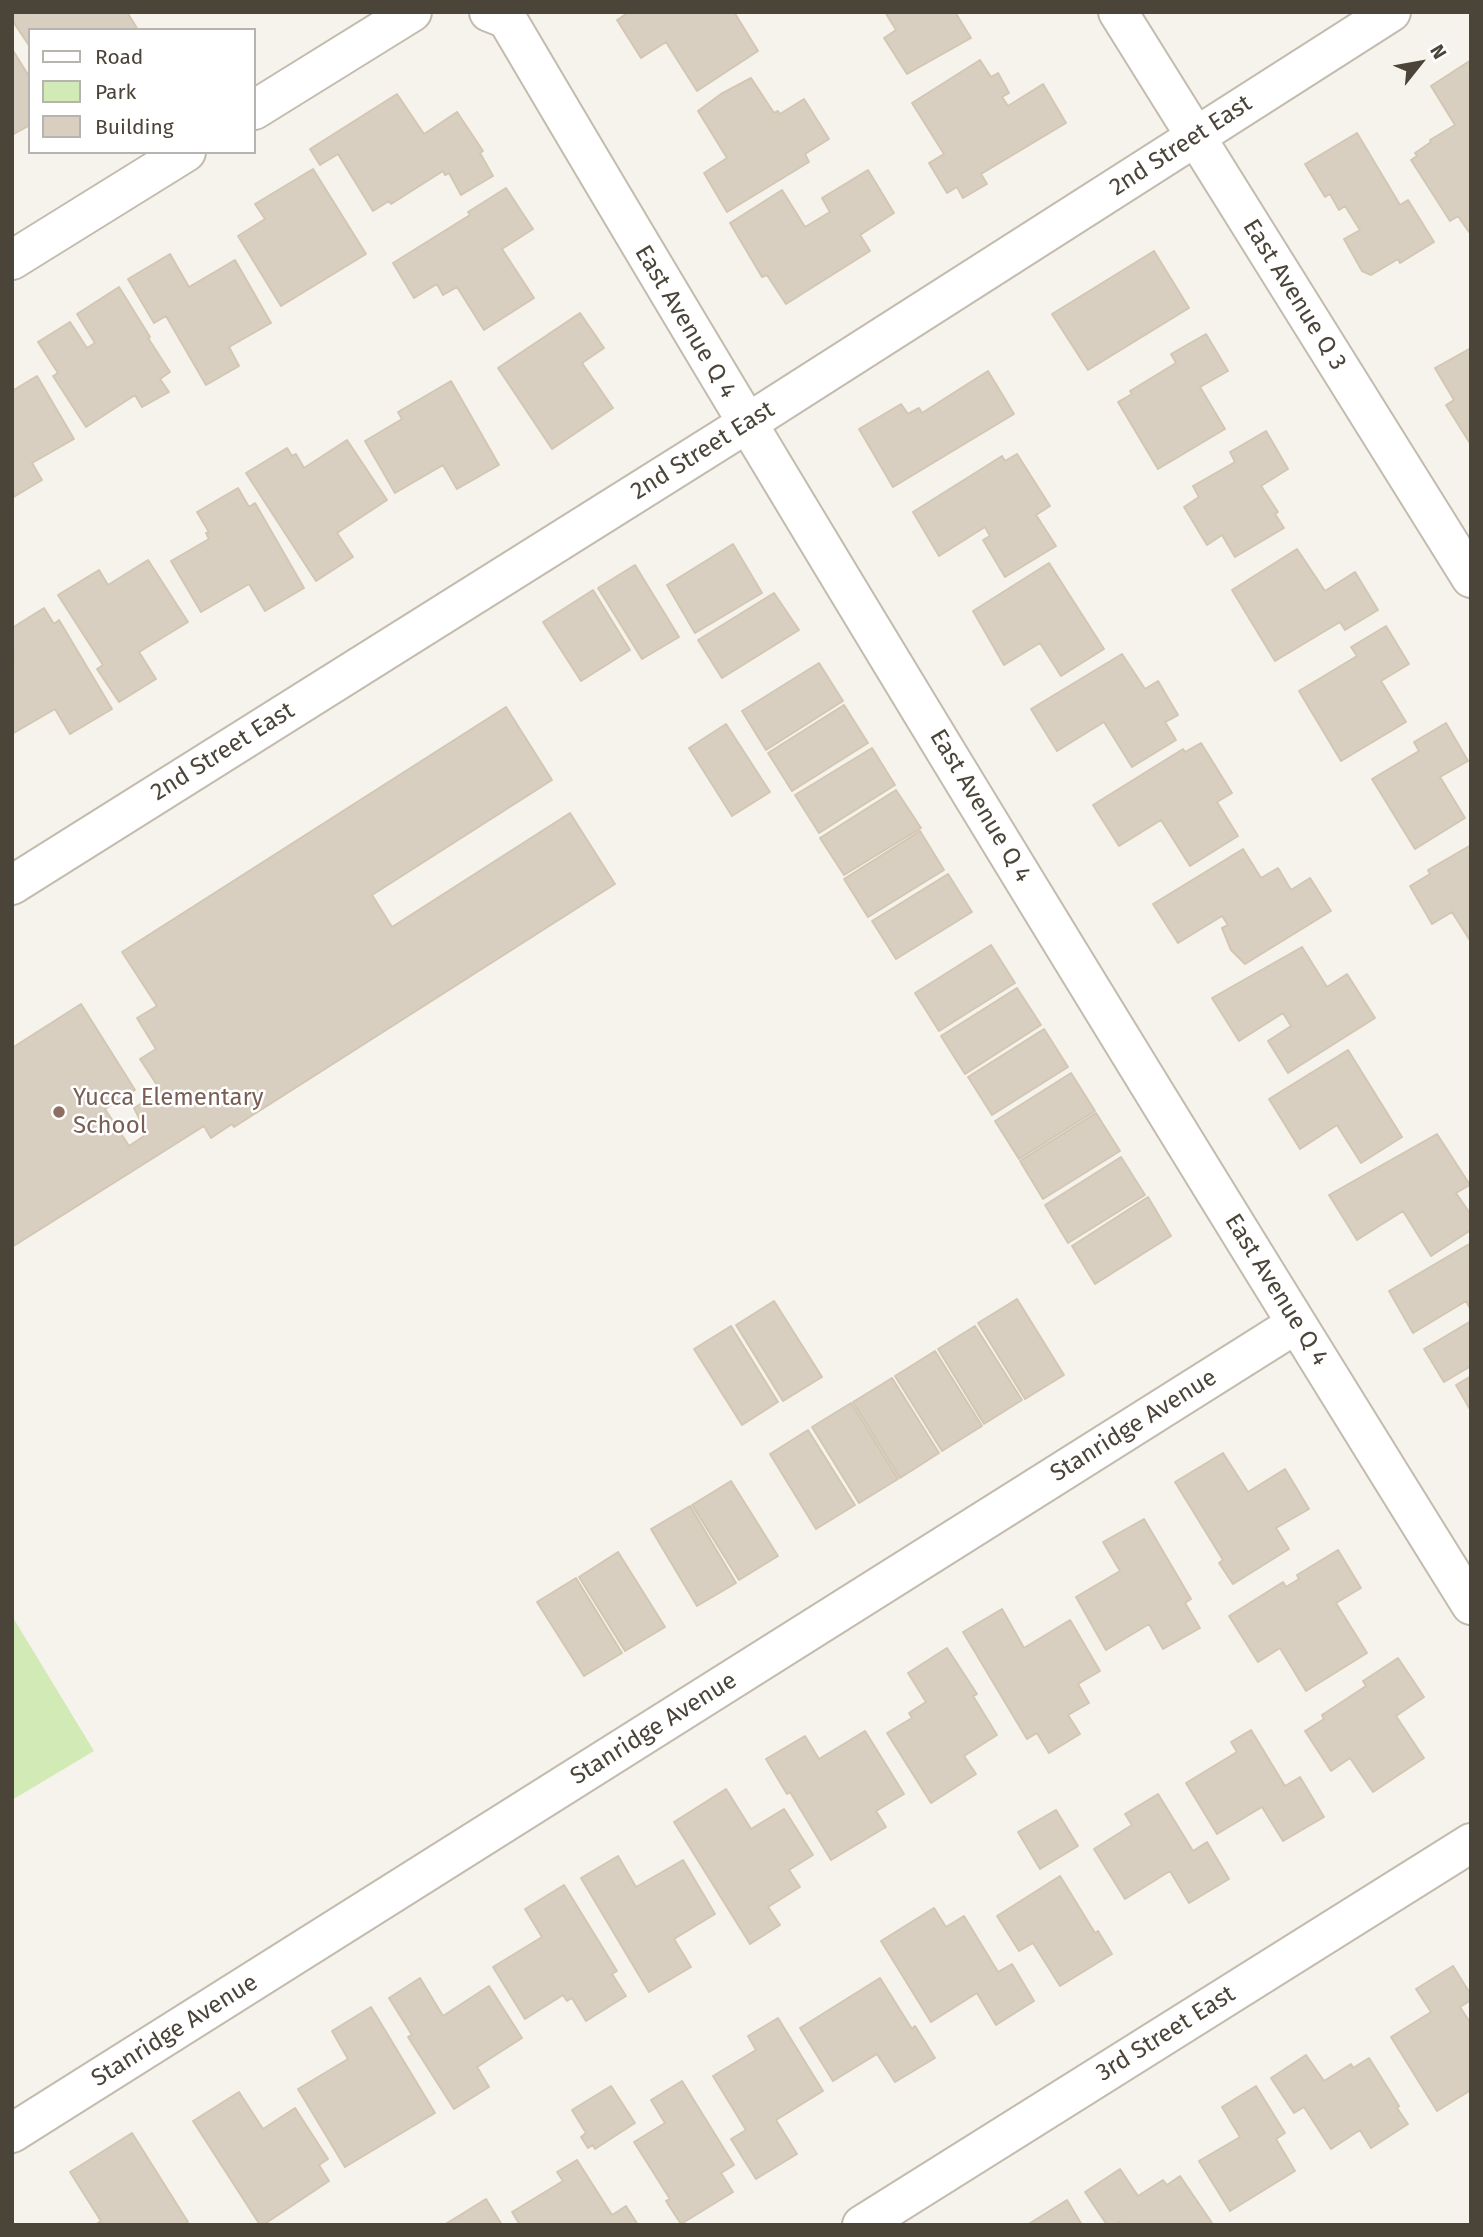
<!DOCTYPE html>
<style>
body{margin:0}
#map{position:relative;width:1483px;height:2237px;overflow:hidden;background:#f6f3ec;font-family:"Fira Sans",sans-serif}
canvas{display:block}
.frame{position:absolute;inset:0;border:14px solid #4b4439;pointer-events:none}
.legend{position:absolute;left:28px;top:28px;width:228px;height:126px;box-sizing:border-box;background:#fff;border:2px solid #b7b4b0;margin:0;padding:9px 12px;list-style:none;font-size:21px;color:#4b4439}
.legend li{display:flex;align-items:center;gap:14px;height:35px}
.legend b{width:35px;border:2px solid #b7b4b0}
.north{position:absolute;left:1385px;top:28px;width:70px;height:70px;-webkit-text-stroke:5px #fff;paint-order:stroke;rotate:59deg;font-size:19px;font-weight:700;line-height:28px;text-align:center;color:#4b4439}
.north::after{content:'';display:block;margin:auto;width:24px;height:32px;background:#4b4439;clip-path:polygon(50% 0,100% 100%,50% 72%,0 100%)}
</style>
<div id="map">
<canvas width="1483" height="2237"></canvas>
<div class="frame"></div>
<ul class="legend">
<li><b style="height:9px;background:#fff"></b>Road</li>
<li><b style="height:19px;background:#d2eab5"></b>Park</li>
<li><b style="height:19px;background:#d8cfc1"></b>Building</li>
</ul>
<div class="north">N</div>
</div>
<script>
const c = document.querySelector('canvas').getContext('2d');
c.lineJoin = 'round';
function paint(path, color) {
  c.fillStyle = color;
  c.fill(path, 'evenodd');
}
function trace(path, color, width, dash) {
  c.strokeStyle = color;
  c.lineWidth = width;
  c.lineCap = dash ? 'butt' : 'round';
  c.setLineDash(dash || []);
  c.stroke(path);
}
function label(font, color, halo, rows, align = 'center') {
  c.font = font + ' "Fira Sans",sans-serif';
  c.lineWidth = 5;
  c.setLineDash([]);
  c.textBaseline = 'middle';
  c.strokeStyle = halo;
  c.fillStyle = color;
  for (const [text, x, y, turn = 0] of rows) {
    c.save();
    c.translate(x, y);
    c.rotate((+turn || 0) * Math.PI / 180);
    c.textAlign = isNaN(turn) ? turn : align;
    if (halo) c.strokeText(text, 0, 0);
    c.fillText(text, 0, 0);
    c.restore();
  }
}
paint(new Path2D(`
 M12 1616 94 1751 12 1800Z`), '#d2eab5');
const building = new Path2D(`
 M12 12H127L138 30H30V47L12 20Z
 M629 12H734L758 51 697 91 666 42 641 58 617 20Z
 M885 12H955L971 38 907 74 884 38 896 30Z
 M12 49 30 78V125L12 135Z
 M980 60 991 77 998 73 1009 93 1002 97 1008 106 1043 84 1066 123 981 174 987 184 963 198 957 187 947 193 929 163 944 154 912 103Z
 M1471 60V232H1469L1458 216 1450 221 1411 160 1417 156 1415 153 1431 142 1430 140 1455 125 1431 86Z
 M751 78 774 113 778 111 780 114 804 99 829 139 805 154 809 162 727 212 704 173 727 158 698 111 721 94Z
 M397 94 424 134 457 112 483 151 480 153 493 176 461 195 449 173 445 175 443 171 391 204 389 201 373 211 338 154 320 165 310 149Z
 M1357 133 1400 205 1408 200 1434 242 1400 263 1398 259 1371 275 1362 271 1344 239 1360 230 1345 206 1339 210 1330 194 1325 197 1305 164Z
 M313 169 366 254 281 306 238 236 265 219 255 204Z
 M868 170 894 213 860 235 870 251 786 304 767 275 762 277 730 223 782 190 805 227 830 212 822 198Z
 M506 188 533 229 502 249 534 298 484 330 457 287 443 295 437 284 414 298 393 263 470 215 468 212Z
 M1154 251 1189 308 1088 370 1052 314Z
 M170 254 189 287 235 260 271 323 229 347 239 366 206 385 166 316 154 323 128 279Z
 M119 287 150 337 148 338 170 372 160 379 169 392 142 407 135 395 86 427 53 376 58 373 38 342 70 322 87 348 95 343 77 314Z
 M580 313 604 348 582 363 613 408 552 449 498 368Z
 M1206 334 1228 371 1200 387 1225 429 1158 469 1118 402 1132 394 1130 391 1176 363 1171 354Z
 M1471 348V445L1446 405 1454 400 1435 368Z
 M988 371 1014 414 893 487 859 429 901 404 908 414 919 408 922 413Z
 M37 376 74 439 32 463 42 480 12 498V391Z
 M451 381 499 465 457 489 443 465 395 493 365 441 402 419 398 412Z
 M1266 431 1288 469 1261 486 1278 512 1275 514 1284 528 1235 557 1222 535 1207 545 1184 507 1199 497 1193 486 1235 462 1230 452Z
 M347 440 387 500 337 533 353 557 316 581 246 473 287 448 292 456 296 454 304 468Z
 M1017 454 1050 506 1036 515 1056 546 1005 577 983 540 990 536 985 527 939 556 913 512 1002 456 1005 461Z
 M238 488 249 507 255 503 304 588 265 611 249 584 201 612 171 561 209 539 206 533 209 532 197 512Z
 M733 544 762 593 695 633 667 585Z
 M1297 549 1325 591 1355 572 1378 610 1345 630 1340 622 1275 661 1232 590Z
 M148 560 188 622 139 652 156 679 119 702 97 669 103 665 58 595 99 570 108 585Z
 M1049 563 1104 649 1061 676 1040 643 1004 665 973 611Z
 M635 565 679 637 642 659 598 588Z
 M593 590 630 650 581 681 543 622Z
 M774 593 799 630 722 678 698 640Z
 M44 608 54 624 59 620 112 709 70 734 55 709 12 734V662L14 661 12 628Z
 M1386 626 1409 664 1381 681 1406 722 1341 761 1299 691 1357 656 1351 647Z
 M1122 654 1145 689 1158 681 1178 715 1165 722 1176 740 1132 767 1104 722 1057 751 1031 709Z
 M819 663 843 701 766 750 742 711Z
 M844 705 868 743 792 791 768 753Z
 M506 707 552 780 372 895 392 927 570 813 615 884 234 1127 232 1124 211 1138 204 1126 12 1247V1048L81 1004 135 1090 105 1109 129 1146 147 1134 134 1108 161 1091 140 1059 156 1049 137 1018 157 1006 122 952Z
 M1446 723 1468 761 1440 777 1465 818 1415 849 1372 779 1419 751 1414 742Z
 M726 724 770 792 732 816 689 748Z
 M1201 743 1232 793 1217 802 1238 836 1190 866 1161 820 1119 846 1093 805 1183 749 1185 752Z
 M872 748 895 785 819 833 795 795Z
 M896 790 921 828 844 875 820 838Z
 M920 831 944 870 868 917 844 879Z
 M1471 845V942L1452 912 1432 924 1410 886 1430 874 1428 870Z
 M1243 849 1261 878 1278 868 1291 890 1310 878 1331 911 1245 964 1231 950 1222 928 1228 925 1222 916 1178 943 1153 904Z
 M948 874 972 912 896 959 872 921Z
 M991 945 1015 983 939 1031 915 993Z
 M1302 947 1327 987 1347 974 1375 1018 1288 1073 1268 1041 1291 1026 1283 1013 1239 1041 1212 998Z
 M1017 988 1041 1025 965 1074 941 1036Z
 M1044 1029 1068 1067 992 1115 968 1077Z
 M1348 1050 1402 1137 1361 1163 1337 1125 1300 1149 1269 1099Z
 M1071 1073 1095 1111 1019 1159 995 1121Z
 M1096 1113 1120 1151 1043 1199 1020 1161Z
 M1437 1134 1470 1185 1456 1193 1471 1215V1230L1431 1256 1403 1211 1357 1240 1329 1195Z
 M1121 1157 1145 1195 1068 1243 1045 1205Z
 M1148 1197 1171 1236 1095 1284 1072 1246Z
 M1471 1243V1310L1466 1301 1413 1333 1389 1291Z
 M1017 1299 1064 1375 1025 1399 978 1323Z
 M774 1301 822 1377 783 1401 736 1325Z
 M1471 1321V1366L1444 1382 1424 1349Z
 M731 1326 778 1402 742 1425 694 1349Z
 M975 1326 1022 1400 984 1424 938 1349Z
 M935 1351 982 1426 942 1451 895 1376Z
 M1471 1376V1411L1456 1385Z
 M892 1378 939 1453 900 1478 853 1402Z
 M851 1403 898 1479 859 1503 812 1427Z
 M808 1430 855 1505 816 1529 770 1454Z
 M1223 1453 1248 1492 1285 1469 1309 1509 1276 1528 1289 1549 1233 1584 1219 1563 1223 1560 1175 1482Z
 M731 1481 778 1556 739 1580 692 1505Z
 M690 1506 736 1583 697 1606 651 1529Z
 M1144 1519 1191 1599 1185 1603 1200 1628 1163 1649 1149 1624 1106 1650 1076 1597 1120 1571 1103 1542Z
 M1338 1550 1361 1588 1336 1603 1367 1653 1306 1691 1280 1648 1258 1662 1229 1616 1283 1582 1286 1587 1299 1579 1297 1575Z
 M618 1552 665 1627 625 1651 579 1577Z
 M576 1578 622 1653 584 1676 537 1602Z
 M1002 1609 1024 1648 1070 1620 1100 1671 1078 1684 1089 1703 1068 1715 1080 1734 1049 1753 1037 1733 1027 1739 963 1632Z
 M947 1648 977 1694 973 1696 997 1735 964 1756 976 1774 931 1803 887 1733 912 1718 909 1713 926 1702 908 1673Z
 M1398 1658 1424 1697 1396 1716 1424 1758 1373 1792 1350 1758 1331 1771 1305 1731 1324 1719 1322 1715 1366 1686 1363 1681Z
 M1251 1730 1285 1786 1300 1777 1324 1817 1283 1841 1262 1807 1217 1834 1186 1783 1237 1752 1231 1742Z
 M865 1731 904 1794 876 1811 886 1827 831 1860 790 1792 787 1794 766 1759 805 1736 819 1759Z
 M726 1789 751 1829 784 1809 813 1855 789 1870 800 1887 768 1907 780 1925 750 1944 674 1822Z
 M1158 1794 1193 1851 1207 1842 1229 1879 1189 1903 1170 1871 1125 1899 1094 1849 1132 1825 1125 1814Z
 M1056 1810 1078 1846 1040 1869 1018 1832Z
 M618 1856 636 1887 683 1860 715 1914 674 1939 691 1967 649 1992 581 1878Z
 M1060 1876 1095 1933 1098 1931 1112 1954 1060 1986 1033 1943 1019 1951 997 1916Z
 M564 1885 617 1971 612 1974 626 1996 586 2021 572 1998 567 2001 563 1995 525 2019 493 1967 542 1937 525 1909Z
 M934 1908 946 1927 964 1916 998 1972 1012 1964 1034 2001 996 2025 977 1993 931 2022 881 1941Z
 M1453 1966 1471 1995V2000L1460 2007 1471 2024V2090L1437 2111 1391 2037 1431 2012 1416 1989Z
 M420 1978 443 2016 489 1986 522 2038 477 2067 489 2087 454 2109 408 2037 412 2035 389 1998Z
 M880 1978 912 2029 915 2026 935 2058 895 2082 877 2054 833 2081 800 2028Z
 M371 2007 435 2113 345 2167 298 2089 348 2059 332 2031Z
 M778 2018 823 2091 776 2120 797 2154 756 2179 731 2139 746 2130 713 2076 756 2050 748 2036Z
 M1306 2055 1324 2081 1351 2064 1353 2068 1369 2058 1399 2106 1397 2108 1408 2124 1371 2148 1360 2130 1331 2149 1304 2107 1294 2113 1271 2078Z
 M682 2081 734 2165 721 2173 733 2192 681 2224 666 2201 670 2199 634 2142 665 2123 651 2100Z
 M611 2086 635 2123 595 2149 593 2145 588 2148 581 2137 586 2133 572 2110Z
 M1256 2086 1285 2133 1276 2139 1295 2171 1230 2211 1199 2161 1240 2137 1222 2107Z
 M239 2092 263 2129 295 2108 328 2159 319 2165 329 2181 263 2225H260L193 2121Z
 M132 2133 188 2222 184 2225H95L101 2221 70 2172Z
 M577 2160 612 2215 626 2206 638 2225H520L512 2212 563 2181 557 2172Z
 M1120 2169 1138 2196 1163 2180 1167 2185 1180 2176 1212 2223 1209 2225H1121L1119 2222 1115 2225H1107L1085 2192Z
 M486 2199 502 2225H444Z
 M1067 2200 1082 2225H1027Z`);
paint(building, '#d8cfc1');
trace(building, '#d3c7b4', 2);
const minor = new Path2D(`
 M489 12 507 19C821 552 1144 1079 1471 1605
 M1118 12 1471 578
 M254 110 412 12
 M12 260 186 152
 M12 885 746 424 1391 12
 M12 2133 1296 1324
 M862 2225 1471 1843`);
trace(minor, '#c2bbae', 42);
trace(minor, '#fff', 38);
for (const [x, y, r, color] of [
 [59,1112,7,"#8d6e63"]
]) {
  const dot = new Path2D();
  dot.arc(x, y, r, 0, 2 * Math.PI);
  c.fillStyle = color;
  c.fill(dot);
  trace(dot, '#fff', 2.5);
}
label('24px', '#4b4439', '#fff', [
 ["2nd Street East",1181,146,-33],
 ["East Avenue Q 3",1294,295,58],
 ["East Avenue Q 4",685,322,59],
 ["2nd Street East",703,451,-32],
 ["2nd Street East",223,752,-32],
 ["East Avenue Q 4",980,806,59],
 ["East Avenue Q 4",1276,1290,58],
 ["Stanridge Avenue",1134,1426,-32],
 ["Stanridge Avenue",654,1729,-32],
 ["Stanridge Avenue",175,2031,-32],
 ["3rd Street East",1166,2034,-32]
]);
label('24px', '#785e54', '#fff', [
 ["Yucca Elementary",73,1098],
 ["School",73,1126]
], 'left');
</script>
